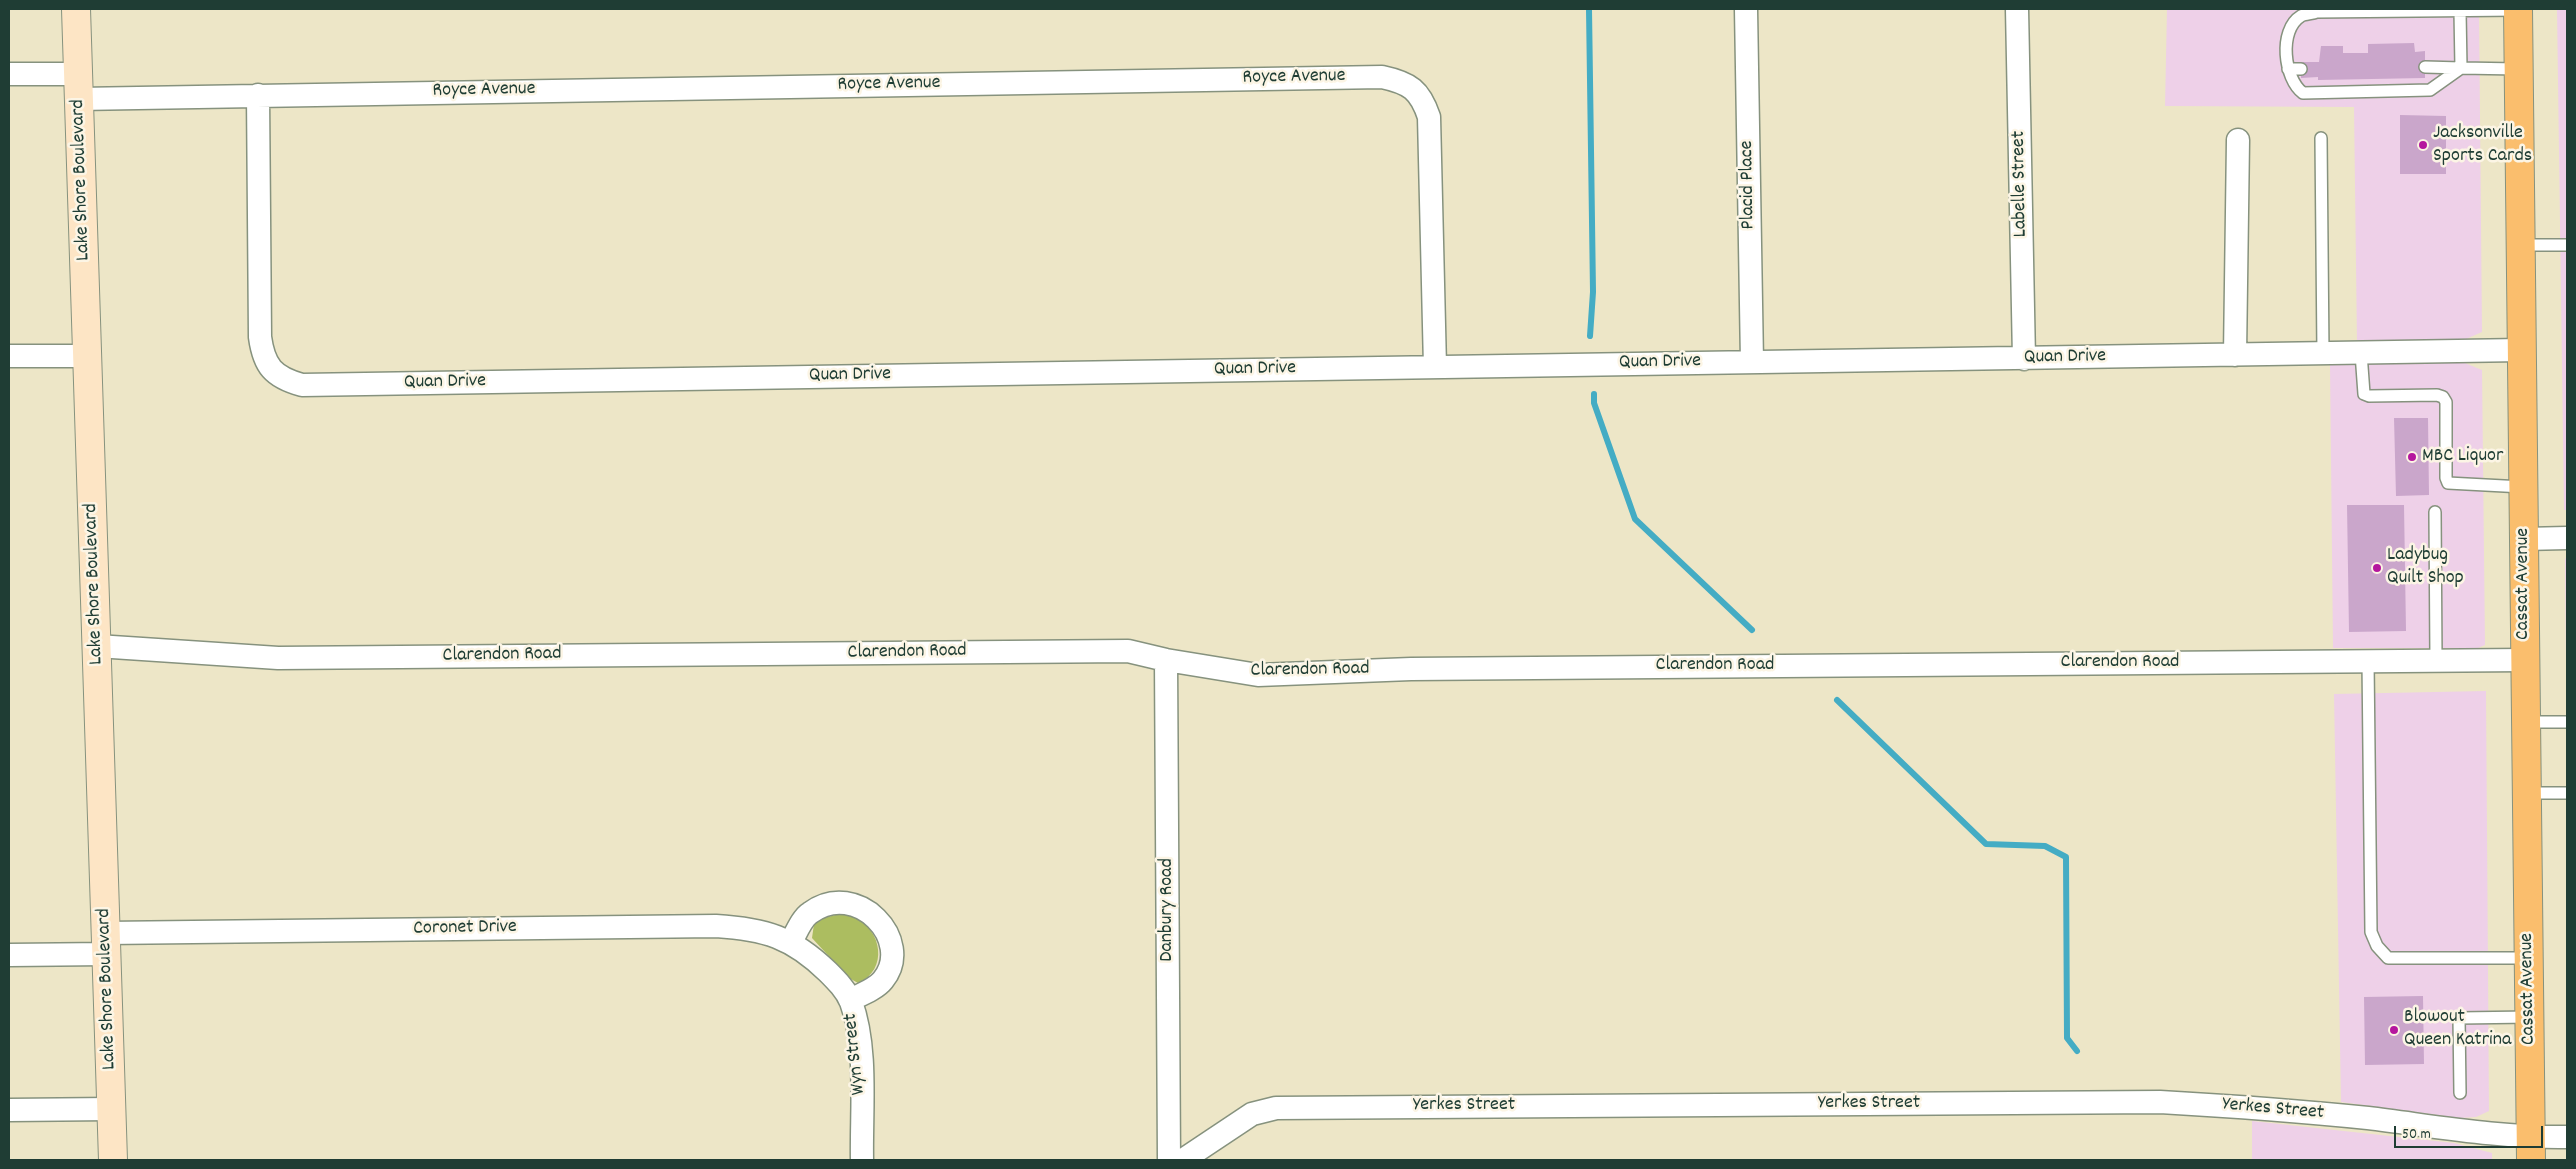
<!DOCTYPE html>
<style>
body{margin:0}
#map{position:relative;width:2576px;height:1169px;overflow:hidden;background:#ede6c7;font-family:Dekko,sans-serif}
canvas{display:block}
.frame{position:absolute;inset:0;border:10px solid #1f3d34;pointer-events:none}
.scale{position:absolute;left:2394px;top:1126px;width:149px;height:22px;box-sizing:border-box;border:2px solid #1f3d34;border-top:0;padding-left:6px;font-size:15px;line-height:18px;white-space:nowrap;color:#1f3d34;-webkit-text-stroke:4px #fcf5e5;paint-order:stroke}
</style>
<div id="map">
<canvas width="2576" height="1169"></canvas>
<div class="frame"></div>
<div class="scale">50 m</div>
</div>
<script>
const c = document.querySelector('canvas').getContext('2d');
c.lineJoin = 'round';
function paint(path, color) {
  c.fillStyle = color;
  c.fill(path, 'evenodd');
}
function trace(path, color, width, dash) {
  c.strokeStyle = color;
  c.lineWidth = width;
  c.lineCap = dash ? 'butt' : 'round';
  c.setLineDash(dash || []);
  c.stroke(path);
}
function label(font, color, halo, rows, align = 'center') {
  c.font = font + ' Dekko,sans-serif';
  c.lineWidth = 5;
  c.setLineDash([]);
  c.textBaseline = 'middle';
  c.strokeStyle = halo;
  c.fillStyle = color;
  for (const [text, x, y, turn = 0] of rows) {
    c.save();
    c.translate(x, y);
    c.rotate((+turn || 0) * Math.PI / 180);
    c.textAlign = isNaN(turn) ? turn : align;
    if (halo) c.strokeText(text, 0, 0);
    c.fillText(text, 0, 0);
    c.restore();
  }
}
paint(new Path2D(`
 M2167 9H2479L2482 332 2466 339 2357 343 2354 107 2165 106Z
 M2557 9H2567V510H2564Z
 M2460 361 2482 370 2485 645 2478 648H2333L2330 364Z
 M2567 557V766L2565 559Z
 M2486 691 2489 1111 2476 1117 2460 1118 2341 1102 2334 694Z
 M2252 1121 2454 1143 2492 1153V1160H2252Z`), '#eed0e8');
paint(new Path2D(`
 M839 914C844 915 850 915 854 917 882 929 889 970 858 983L849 978 812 938 814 924 824 918Z`), '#acbd60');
trace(new Path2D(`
 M1589 9 1593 292 1590 336
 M1594 394V403L1635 519 1752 630
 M1837 700 1986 844 2045 846 2066 857 2067 1038 2077 1051`), '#44acc4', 6);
paint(new Path2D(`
 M2414 43 2415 52 2425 51V78L2318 80V77L2301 78V62H2319L2321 46H2343V53H2368V44Z
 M2400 115 2446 116V174H2400Z
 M2394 418H2428L2429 495 2396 496Z
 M2347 505H2404L2406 631 2349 632Z
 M2423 996 2424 1064 2365 1065 2364 997Z`), '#caa6cb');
const lane = new Path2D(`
 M2518 10 2317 12C2312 14 2305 14 2301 16 2278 30 2284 79 2303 93L2430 90 2461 68 2518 69
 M2425 67 2461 68 2460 11
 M2288 69H2301
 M2321 138 2323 354
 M2520 245H2567
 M2361 353 2364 394 2369 396 2437 395 2443 397 2446 402V478L2448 483 2523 487
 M2435 512 2436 660
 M2368 661 2371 932 2377 946 2388 958H2529
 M2526 722H2567
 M2527 793H2567
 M2460 1093 2459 1018 2530 1017`);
const street = new Path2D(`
 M1746 9 1752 362
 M2017 9 2024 359
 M9 74H78
 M258 95 260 337C264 366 273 377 302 385L2521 350
 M79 99 1382 77C1410 83 1420 90 1429 117L1435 367
 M2235 355 2238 140
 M9 356H87
 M2524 539 2567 538
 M97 646 278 658 1128 651 1166 660 1258 675 1411 669 2525 660
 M1166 660 1169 1160
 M106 933 716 926C765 929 792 937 828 972 837 981 846 990 851 1002 868 1048 861 1111 862 1160
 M791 942C796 933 802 918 810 913 857 878 915 941 883 980 876 989 860 995 850 1000
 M9 955 107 954
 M9 1110 111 1109
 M1183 1160 1252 1114 1276 1108 2160 1102C2229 1106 2298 1111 2368 1118 2434 1126 2500 1138 2567 1137`);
const secondary = new Path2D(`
 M76 9 113 1160`);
const primary = new Path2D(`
 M2518 9 2531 1160`);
trace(lane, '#86927e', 14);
trace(street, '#86927e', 25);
trace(secondary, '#86927e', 30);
trace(primary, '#86927e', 30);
trace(lane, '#fff', 11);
trace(street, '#fff', 22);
trace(secondary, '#fde5c5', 28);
trace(primary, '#fabe6d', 28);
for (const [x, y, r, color] of [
 [2423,145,5,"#b5179e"],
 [2412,457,5,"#b5179e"],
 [2377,568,5,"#b5179e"],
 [2394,1030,5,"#b5179e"]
]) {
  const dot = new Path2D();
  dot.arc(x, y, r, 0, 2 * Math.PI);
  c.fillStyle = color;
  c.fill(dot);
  trace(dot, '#fcf5e5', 2);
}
label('20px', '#1f3d34', '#fcf5e5', [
 ["Royce Avenue",1294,78,-1],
 ["Royce Avenue",889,85,-1],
 ["Royce Avenue",484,91,-1],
 ["Lake Shore Boulevard",82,180,-92],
 ["Labelle Street",2021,184,-91],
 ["Placid Place",1749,185,-91],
 ["Quan Drive",2065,358,-1],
 ["Quan Drive",1660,363,-1],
 ["Quan Drive",1255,370,-1],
 ["Quan Drive",850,376,-1],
 ["Quan Drive",445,383,-1],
 ["Lake Shore Boulevard",95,584,-92],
 ["Cassat Avenue",2524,584,-90],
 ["Clarendon Road",907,653,-1],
 ["Clarendon Road",502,656,-1],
 ["Clarendon Road",2120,663],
 ["Clarendon Road",1715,666],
 ["Clarendon Road",1310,671,-1],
 ["Danbury Road",1168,910,-90],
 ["Coronet Drive",465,929,-1],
 ["Lake Shore Boulevard",108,989,-92],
 ["Cassat Avenue",2529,989,-91],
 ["Wyn Street",856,1054,-96],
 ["Yerkes Street",1869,1104],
 ["Yerkes Street",1464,1106],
 ["Yerkes Street",2273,1110,5]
]);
label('20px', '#1f3d34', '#fcf5e5', [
 ["Jacksonville",2433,134],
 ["Sports Cards",2433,157],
 ["MBC Liquor",2422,457],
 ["Ladybug",2387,556],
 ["Quilt Shop",2387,579],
 ["Blowout",2404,1018],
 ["Queen Katrina",2404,1041]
], 'left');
</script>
